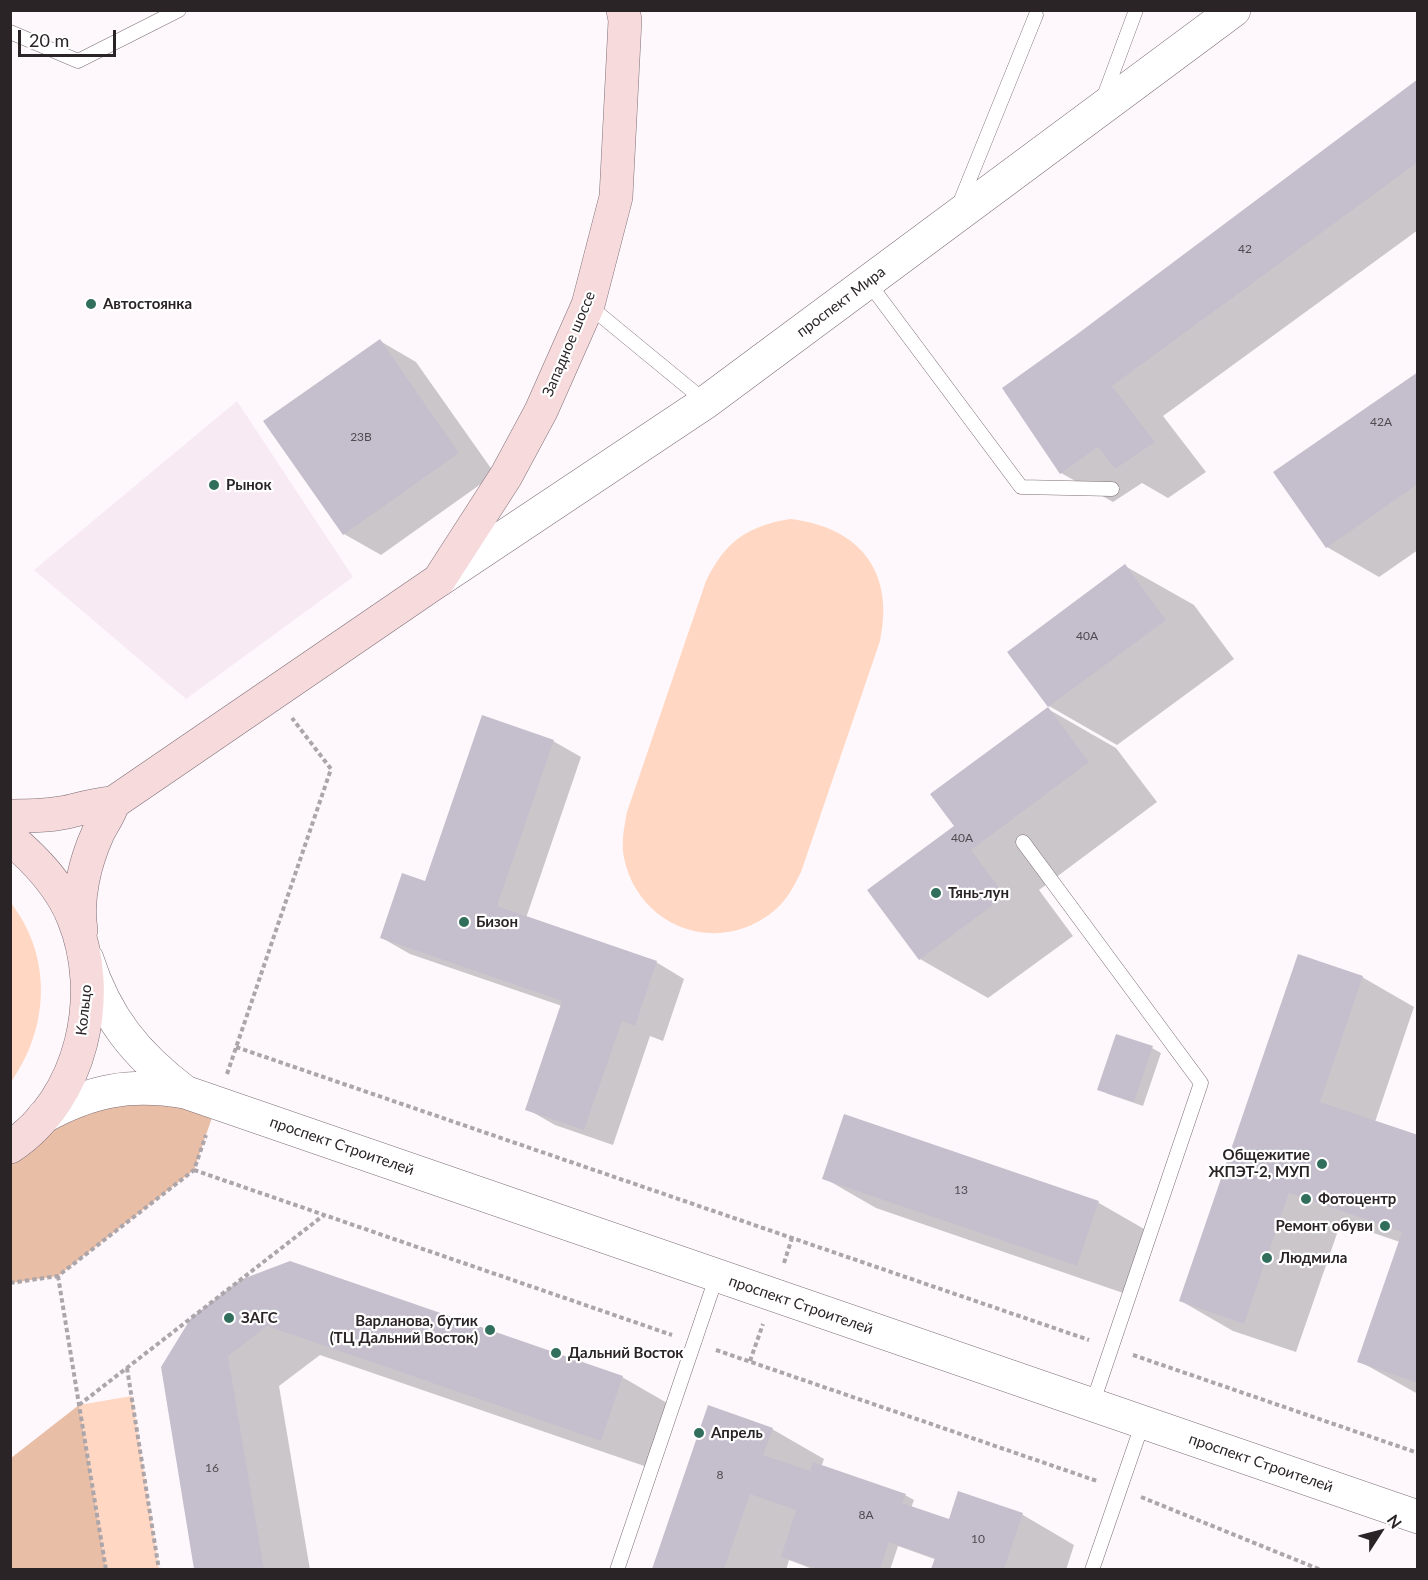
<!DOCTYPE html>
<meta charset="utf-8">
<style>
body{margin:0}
#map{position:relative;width:1428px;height:1580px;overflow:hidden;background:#fef8fc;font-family:Lato,sans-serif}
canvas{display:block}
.frame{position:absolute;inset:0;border:12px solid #2a2427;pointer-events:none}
.north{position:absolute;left:1350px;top:1502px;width:60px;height:60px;-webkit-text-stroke:4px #fff;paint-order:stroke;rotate:54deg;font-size:16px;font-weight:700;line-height:24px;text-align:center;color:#2a2427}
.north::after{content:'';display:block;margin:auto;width:21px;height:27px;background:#2a2427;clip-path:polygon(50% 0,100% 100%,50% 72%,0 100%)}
.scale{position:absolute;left:18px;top:30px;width:98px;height:27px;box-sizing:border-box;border:3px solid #2a2427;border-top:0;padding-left:8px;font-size:18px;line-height:21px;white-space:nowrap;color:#2a2427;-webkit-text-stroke:4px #fff;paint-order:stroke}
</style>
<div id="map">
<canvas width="1428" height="1580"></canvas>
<div class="frame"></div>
<div class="north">N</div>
<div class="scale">20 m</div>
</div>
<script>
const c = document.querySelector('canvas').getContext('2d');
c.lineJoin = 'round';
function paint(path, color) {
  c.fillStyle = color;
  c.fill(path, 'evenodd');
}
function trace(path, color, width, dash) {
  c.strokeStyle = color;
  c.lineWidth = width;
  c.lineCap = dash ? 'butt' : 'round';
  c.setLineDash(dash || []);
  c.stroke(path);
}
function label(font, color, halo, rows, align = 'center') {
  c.font = font + ' Lato,sans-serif';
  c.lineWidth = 4.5;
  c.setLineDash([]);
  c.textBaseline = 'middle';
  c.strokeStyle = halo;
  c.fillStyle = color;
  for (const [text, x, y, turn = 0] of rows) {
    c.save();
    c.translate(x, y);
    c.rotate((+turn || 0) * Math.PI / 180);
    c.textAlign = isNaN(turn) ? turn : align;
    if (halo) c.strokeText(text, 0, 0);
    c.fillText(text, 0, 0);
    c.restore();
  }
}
paint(new Path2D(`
 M237 401 353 577 186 699 34 570Z`), '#f8eaf2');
paint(new Path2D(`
 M790 519C860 527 895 572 880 641L801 872C794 886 787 900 775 910 720 957 639 929 624 858 621 843 624 827 627 812L706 581C725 542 747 526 790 519Z
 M11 903C53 958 49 1028 11 1082Z
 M132 1396 159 1569H106L79 1405Z`), '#ffd7c2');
paint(new Path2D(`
 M217 1103 194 1170 58 1276 11 1283V1147L66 1104Z
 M79 1405 106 1569H11V1458Z`), '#e9bea7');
paint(new Path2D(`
 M1418 81V230L1163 416 1206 472 1168 498 1142 483 1113 502 1061 473 1077 337Z
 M380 341 416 362 495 474 381 555 344 534Z
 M1418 374V550L1379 577 1327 547Z
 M1125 566 1194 605 1234 659 1117 745 1049 706Z
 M1048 709 1116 748 1157 802 1039 890 1073 936 988 998 920 959 956 826Z
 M553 741 581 757 526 918 656 962 684 979 663 1041 650 1036 613 1145 555 1125 527 1109 562 1006 410 954 382 938 426 883Z
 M1362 977 1414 1007 1375 1122 1418 1137V1394L1359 1361 1400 1242 1341 1222 1296 1352 1233 1331 1181 1301Z
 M1117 1036 1152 1048 1161 1053 1143 1106 1108 1094 1099 1089Z
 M845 1116 1099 1203 1151 1233 1129 1295 876 1208 824 1178Z
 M241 1281 622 1377 674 1407 653 1469 320 1355 279 1386 310 1570H196L162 1367Z
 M709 1407 772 1429 824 1459 821 1467 905 1495 914 1500 911 1508 950 1521 959 1493 1023 1515 1074 1545 1066 1570H933L937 1560 898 1546 890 1570H815L789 1560 786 1570H653Z`), '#0003');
paint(new Path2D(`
 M1418 79V162L1112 386 1155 442 1115 469 1098 447 1060 474 1002 388 1076 335Z
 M380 339 459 453 343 535 263 421Z
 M1418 372V484L1326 548 1273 472Z
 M1125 564 1166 620 1048 707 1007 652Z
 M1048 707 1089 762 971 850 1005 896 919 960 867 890 954 826 930 794Z
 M482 715 554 740 497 906 657 961 635 1026 622 1021 584 1130 525 1110 562 1001 380 938 402 873 425 881Z
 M1298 954 1363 976 1320 1102 1418 1135V1383L1357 1362 1402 1232 1289 1193 1244 1324 1179 1301Z
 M1116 1034 1153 1046 1134 1102 1097 1090Z
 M844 1114 1099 1201 1077 1266 822 1179Z
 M290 1261 623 1376 601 1441 267 1326 228 1356 264 1569H194L161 1367 191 1318 240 1280Z
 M708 1405 773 1428 763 1455 810 1471 813 1462 906 1494 902 1503 949 1519 958 1491 1023 1513 1004 1569H931L935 1558 889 1542 880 1569H818L781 1557 796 1510 750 1494 724 1569H652Z`), '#c5becd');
const service = new Path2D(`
 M10 32 78 61 179 10
 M1103 99 1136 10
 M959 205 1036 15
 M868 282 1021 487 1112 489
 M588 305 706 402
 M1023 842 1201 1083 1092 1405
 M617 1570 717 1275
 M1092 1570 1143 1422`);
const tertiary = new Path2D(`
 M439 580 706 402 1234 10
 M87 959C106 1018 136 1055 185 1092
 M43 1117C92 1090 130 1083 185 1092L1418 1517`);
const secondary = new Path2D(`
 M10 816C29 816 48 816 67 812 83 808 97 804 113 803L439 580 506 476 541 411 588 305 616 197 625 20 623 10
 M10 838C36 860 60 885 73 917 105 994 83 1099 10 1147
 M81 930C76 898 85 862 98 833 103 823 110 814 113 803`);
trace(service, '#7d6f77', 15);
trace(tertiary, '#7d6f77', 34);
trace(secondary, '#7d6f77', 34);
trace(new Path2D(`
 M236 1047 1089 1340
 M227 1074 331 769 292 718
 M194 1170 672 1335
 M784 1263 792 1238
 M58 1276 106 1570
 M10 1283 58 1276 194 1170 206 1135
 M716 1350 1097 1481
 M1133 1355 1418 1453
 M750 1361 763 1324
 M127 1368 159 1570
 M79 1405 324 1215
 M1141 1497 1321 1570`), '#aca6aa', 4, [4.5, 3]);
trace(service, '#fff', 14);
trace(tertiary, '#fff', 33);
trace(secondary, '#f6dadc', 33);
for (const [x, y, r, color] of [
 [91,304,6,"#316e5b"],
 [214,485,6,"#316e5b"],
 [936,893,6,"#316e5b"],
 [464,922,6,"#316e5b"],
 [1322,1164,6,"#316e5b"],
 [1306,1199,6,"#316e5b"],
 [1385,1226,6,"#316e5b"],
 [1267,1258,6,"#316e5b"],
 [229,1318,6,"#316e5b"],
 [490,1330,6,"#316e5b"],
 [556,1353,6,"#316e5b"],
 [699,1433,6,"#316e5b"]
]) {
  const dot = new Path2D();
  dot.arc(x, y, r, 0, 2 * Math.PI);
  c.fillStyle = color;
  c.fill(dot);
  trace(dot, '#fff', 2);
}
label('12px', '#514a50', null, [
 ["42",1245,249],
 ["42А",1381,422],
 ["23В",361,437],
 ["40А",1087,636],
 ["40А",962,838],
 ["13",961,1190],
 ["16",212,1468],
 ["8",720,1475],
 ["8А",866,1515],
 ["10",978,1539]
]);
label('15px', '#2a2427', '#fff', [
 ["проспект Мира",841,302,-37],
 ["Западное шоссе",569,344,-67],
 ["Кольцо",84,1010,-84],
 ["проспект Строителей",342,1146,19],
 ["проспект Строителей",801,1305,19],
 ["проспект Строителей",1261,1463,19]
]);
label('bold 15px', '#2a2427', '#fff', [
 ["Автостоянка",103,304],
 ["Рынок",226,485],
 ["Тянь-лун",948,893],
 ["Бизон",476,922],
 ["Общежитие",1310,1155,"right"],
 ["ЖПЭТ-2, МУП",1310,1172,"right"],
 ["Фотоцентр",1318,1199],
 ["Ремонт обуви",1373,1226,"right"],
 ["Людмила",1279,1258],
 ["ЗАГС",241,1318],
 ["Варланова, бутик",478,1321,"right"],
 ["(ТЦ Дальний Восток)",478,1338,"right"],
 ["Дальний Восток",568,1353],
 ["Апрель",711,1433]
], 'left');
</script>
